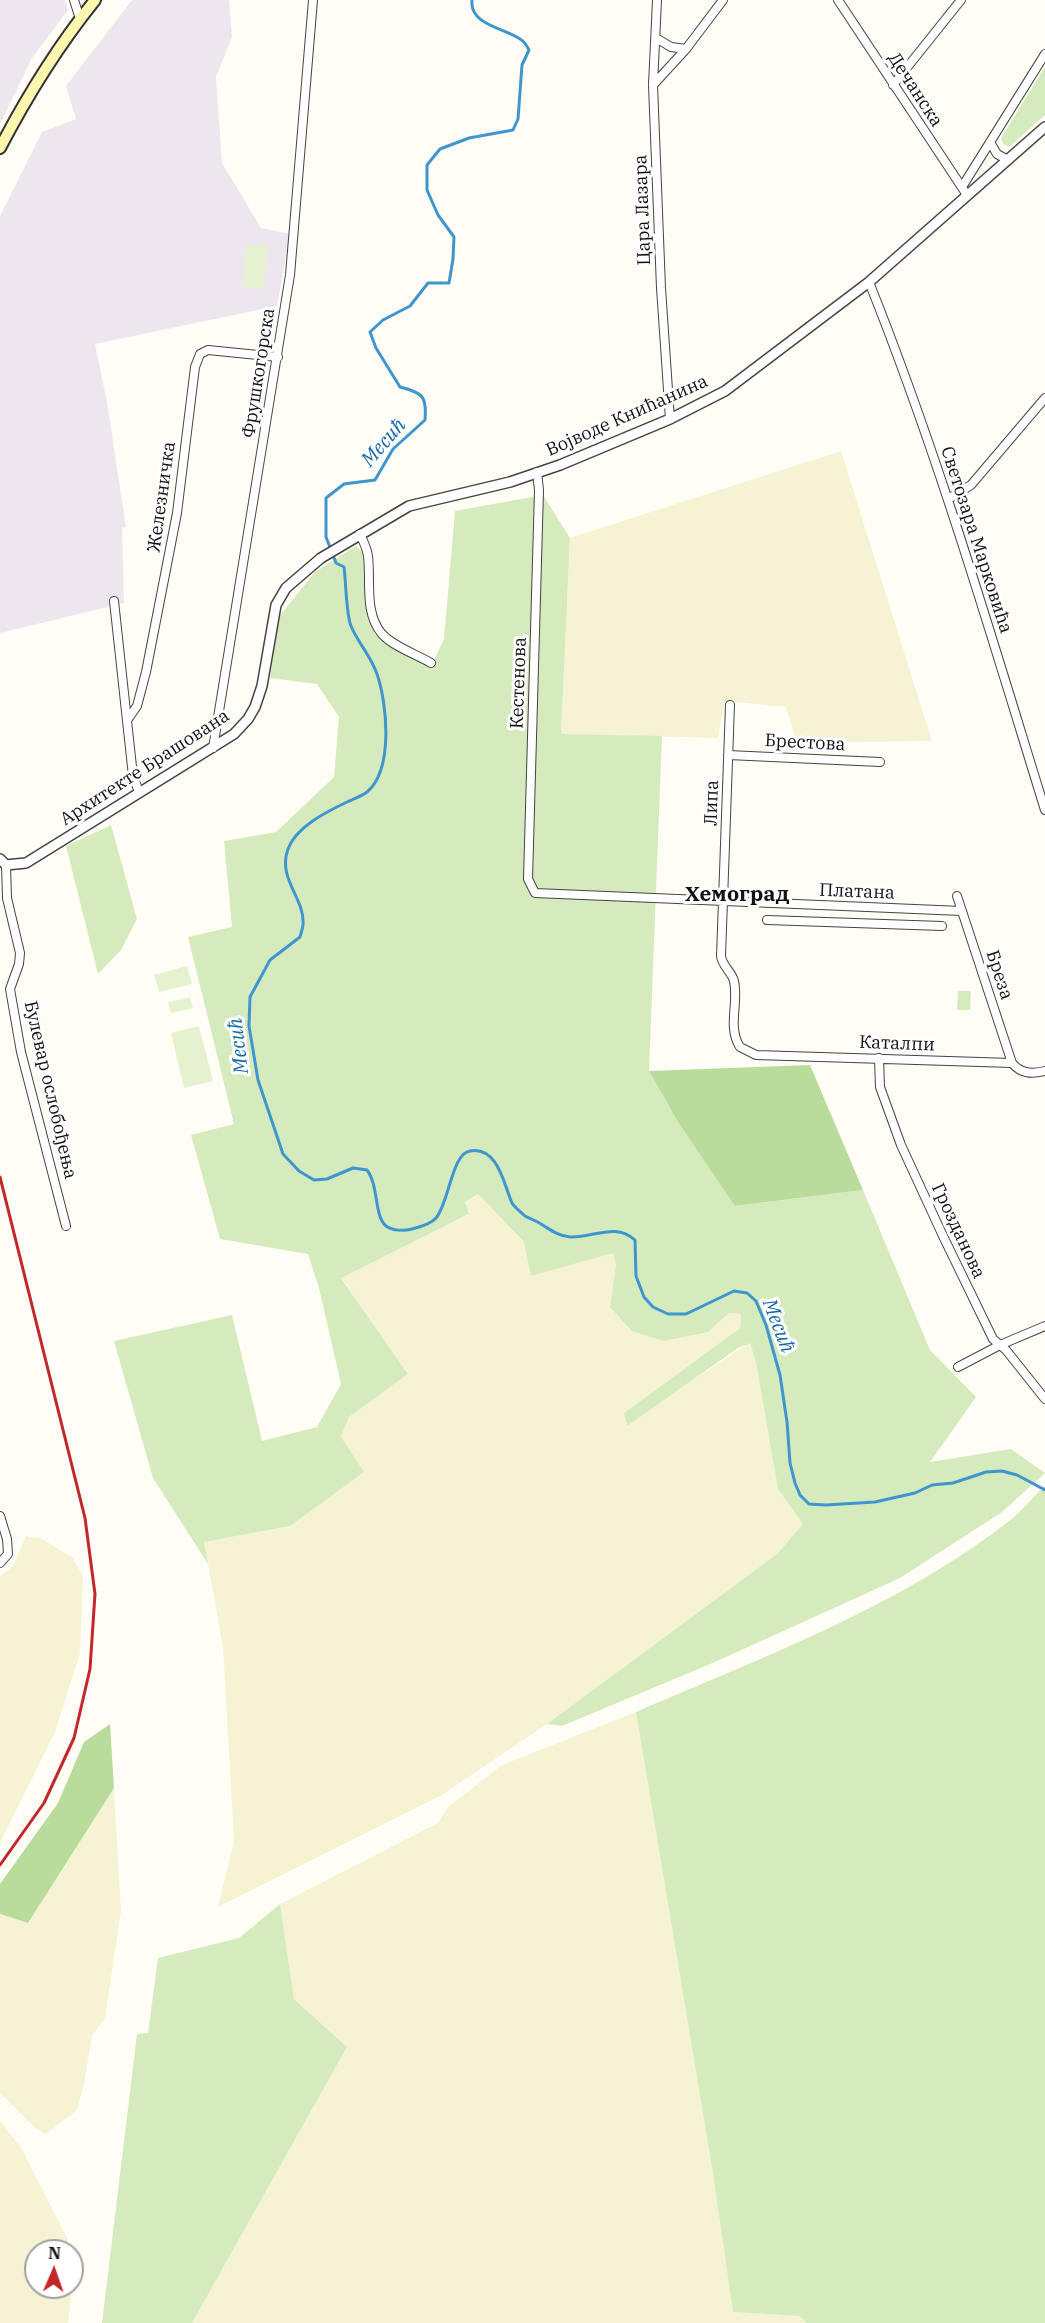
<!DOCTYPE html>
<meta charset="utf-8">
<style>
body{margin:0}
#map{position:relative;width:1045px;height:2323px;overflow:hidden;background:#fffdf5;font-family:"IBM Plex Serif",serif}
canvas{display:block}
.north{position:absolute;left:24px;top:2239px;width:60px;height:60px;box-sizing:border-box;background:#fff;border:2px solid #a0a0a0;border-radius:50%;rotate:2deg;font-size:16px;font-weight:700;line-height:24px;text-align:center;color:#111}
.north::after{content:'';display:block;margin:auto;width:21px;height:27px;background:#c4262e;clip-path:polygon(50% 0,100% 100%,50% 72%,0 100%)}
</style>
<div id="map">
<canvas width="1045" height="2323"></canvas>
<div class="north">N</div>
</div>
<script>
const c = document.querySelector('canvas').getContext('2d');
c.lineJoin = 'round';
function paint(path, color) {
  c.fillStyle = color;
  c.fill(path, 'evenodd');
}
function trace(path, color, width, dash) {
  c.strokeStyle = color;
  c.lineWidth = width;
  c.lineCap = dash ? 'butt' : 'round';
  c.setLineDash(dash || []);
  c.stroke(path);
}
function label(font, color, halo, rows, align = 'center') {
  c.font = font + ' "IBM Plex Serif",serif';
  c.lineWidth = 6;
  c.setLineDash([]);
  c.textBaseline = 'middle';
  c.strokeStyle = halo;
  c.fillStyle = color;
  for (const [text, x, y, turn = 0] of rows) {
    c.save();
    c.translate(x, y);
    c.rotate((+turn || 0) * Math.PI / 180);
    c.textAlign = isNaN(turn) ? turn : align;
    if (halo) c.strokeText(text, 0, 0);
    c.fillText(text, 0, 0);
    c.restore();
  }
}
paint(new Path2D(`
 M0 0H65L68 10 32 58 0 124Z
 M132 0H229L232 37 216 77 222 163 261 228 290 234 277 306 95 344 107 402 126 527 122 528 124 603 0 633V216L42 132 76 119 66 86Z`), '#eee6ef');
paint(new Path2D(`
 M841 451 932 741 797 743 786 707 725 701 718 738 561 734 570 538Z
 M478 1194 524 1242 613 1253 616 1265 610 1307 708 1332 729 1313 741 1314 740 1328 625 1412 626 1425 750 1342 756 1363 778 1489 803 1524 777 1554 547 1724 442 1795 218 1907 234 1841 223 1647 204 1542 290 1526 341 1437 349 1417 408 1374 341 1277 468 1215 465 1202Z
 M26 1536 42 1539 73 1558 83 1576 80 1653 55 1732 0 1843V1576L13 1566Z
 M636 1712 712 2167 733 2312 799 2316 807 2323H192L347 2047 294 1999 280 1904 438 1823 448 1807 502 1765Z
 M114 1788 121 1911 105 2018 92 2036 84 2084 77 2110 46 2134 35 2128 0 2093V1914L28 1923Z
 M0 2121 22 2149 67 2238 68 2251H36V2287H72L68 2323H0Z`), '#f6f3d4');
paint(new Path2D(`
 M1045 67V115L1009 147 1003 144 1001 138Z
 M543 495 570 538 561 734 662 736 649 1071 678 1122 736 1206 863 1190 930 1350 976 1397 930 1462 1011 1449 1045 1473 1002 1512 900 1578 715 1662 562 1726 547 1724 777 1554 803 1524 778 1489 756 1363 750 1343 738 1348 627 1426 624 1413 740 1328 741 1314 729 1313 708 1332 664 1341 632 1331 610 1307 616 1265 613 1253 531 1276 524 1242 478 1194 465 1202 469 1214 341 1278 408 1374 349 1417 341 1437 364 1472 290 1526 204 1542 208 1564 153 1478 114 1341 232 1315 262 1441 317 1427 341 1384 319 1288 308 1254 220 1239 191 1135 234 1124 188 937 232 927 224 841 276 832 334 777 339 717 317 684 270 678 278 618 315 572 356 546 364 554C363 572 364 623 377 636 388 647 416 660 430 668L444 639 455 511Z
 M111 825 137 919 121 950 98 974 66 846Z
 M958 991H971L970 1010H957Z
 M1045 1486V2323H807L799 2316 733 2312 712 2167 636 1712C765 1656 902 1606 1013 1518 1024 1508 1034 1496 1045 1486Z
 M280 1904 294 1999 347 2047 192 2323H102L137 2034 148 2033 158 1958 239 1938Z`), '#d5ebbd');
paint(new Path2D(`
 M810 1065 863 1190 735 1206 678 1122 649 1071Z
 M110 1724 114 1788 28 1923 0 1914V1884L58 1803 84 1742Z`), '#b9dc9c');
paint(new Path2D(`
 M247 244 268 246 263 289 242 286Z
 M187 966 192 984 159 992 154 975Z
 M190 997 193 1008 171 1013 168 1002Z
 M199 1026 213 1081 184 1088 171 1033Z`), '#e6f2cf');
trace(new Path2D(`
 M472 0C469 25 505 28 520 39 524 41 527 46 529 50L522 65 518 119 513 130 469 138 440 149 427 165V190L438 215 454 237 453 259 449 283H428L410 306 383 320 370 332 376 348 400 387C423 393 427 396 425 420L393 449 375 480 344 484 326 498V537L336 563 344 567C346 581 346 614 351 626 358 643 371 656 377 674 387 703 394 769 367 792 362 796 353 799 347 802 326 812 296 827 288 849 277 878 305 899 303 924 303 928 301 933 300 937L270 960 250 997 249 1026 258 1080 283 1154 299 1171 314 1180 327 1179 353 1168 367 1170C379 1186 374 1216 386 1226 393 1231 404 1231 412 1229 420 1227 431 1224 436 1218 449 1203 452 1153 470 1151 498 1146 504 1185 512 1203 515 1208 521 1212 525 1216 530 1219 536 1220 541 1224 551 1230 558 1236 570 1237 594 1238 615 1222 635 1240L636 1276 644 1297 653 1307 668 1314H686L734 1291 747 1293 756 1301 766 1325 780 1375 787 1422 790 1463 795 1483 800 1495 809 1504 826 1505 875 1502 915 1493 932 1485 953 1483 986 1472 1002 1471 1017 1475 1045 1490`), '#3f96cf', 3);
const minor = new Path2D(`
 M74 0 80 19
 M657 0 653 85 661 288 670 419
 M838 0 967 195
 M656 38 671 47 686 49
 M653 85 686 49 723 0
 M893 85 961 0
 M990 142 997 154 1008 160
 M962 187 1045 54
 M869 282C938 454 990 632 1045 810
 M537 472 539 490 528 879 535 893 962 911
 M948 499 971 485 1045 398
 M360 534C363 541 367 548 368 556 371 581 364 613 382 634 394 647 416 654 431 663
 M114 601 133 776 139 792
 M730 705 721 956C722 966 732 972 734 981 739 1003 727 1027 740 1047L756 1055 1012 1063C1021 1074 1032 1074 1045 1071
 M128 719 137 706 146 672 177 513 195 367 200 354 208 350 278 357
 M213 748 290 275 313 0
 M728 755 880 762
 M6 865 7 898 20 953 19 964 10 989 21 1052 66 1226
 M957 896 1012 1063
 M767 920 942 926
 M879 1058 880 1087 901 1145 943 1236 993 1339 1006 1350 1045 1399
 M958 1367 1000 1345 1045 1326
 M0 1516 7 1539 8 1554 0 1563`);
const tertiary = new Path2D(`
 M0 859 6 865 26 863 234 734 248 719 255 707 262 686 276 605 286 588 321 558 409 506 510 482 560 465 670 419 725 391 869 282 1045 127`);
const secondary = new Path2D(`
 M0 148C27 96 58 46 95 0`);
trace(minor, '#444', 10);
trace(tertiary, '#444', 12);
trace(secondary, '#333', 14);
trace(minor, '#fff', 8);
trace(tertiary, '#fff', 9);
trace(secondary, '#fff6b0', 10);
trace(new Path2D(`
 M0 1177 85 1518 95 1594 90 1669 74 1738 44 1803 0 1865`), '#c4262e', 3);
label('18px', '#111', '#fff', [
 ["Дечанска",915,90,57],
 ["Цара Лазара",643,210,-92],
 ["Фрушкогорска",259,373,-81],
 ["Војводе Книћанина",627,416,-24],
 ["Железничка",162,497,-82],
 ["Светозара Марковића",976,540,72],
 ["Кестенова",519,683,-88],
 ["Брестова",805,743,3],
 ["Архитекте Брашована",145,768,-33],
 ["Липа",712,803,-88],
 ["Платана",857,892,2],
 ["Бреза",999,975,72],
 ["Каталпи",897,1044,2],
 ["Булевар ослобођења",50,1090,77],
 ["Грозданова",958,1231,65]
]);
label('italic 20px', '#1768a6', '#fff', [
 ["Месић",384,443,-49],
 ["Месић",239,1046,-97],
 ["Месић",778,1326,69]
]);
label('bold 21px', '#111', '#fff', [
 ["Хемоград",737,895]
]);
</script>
